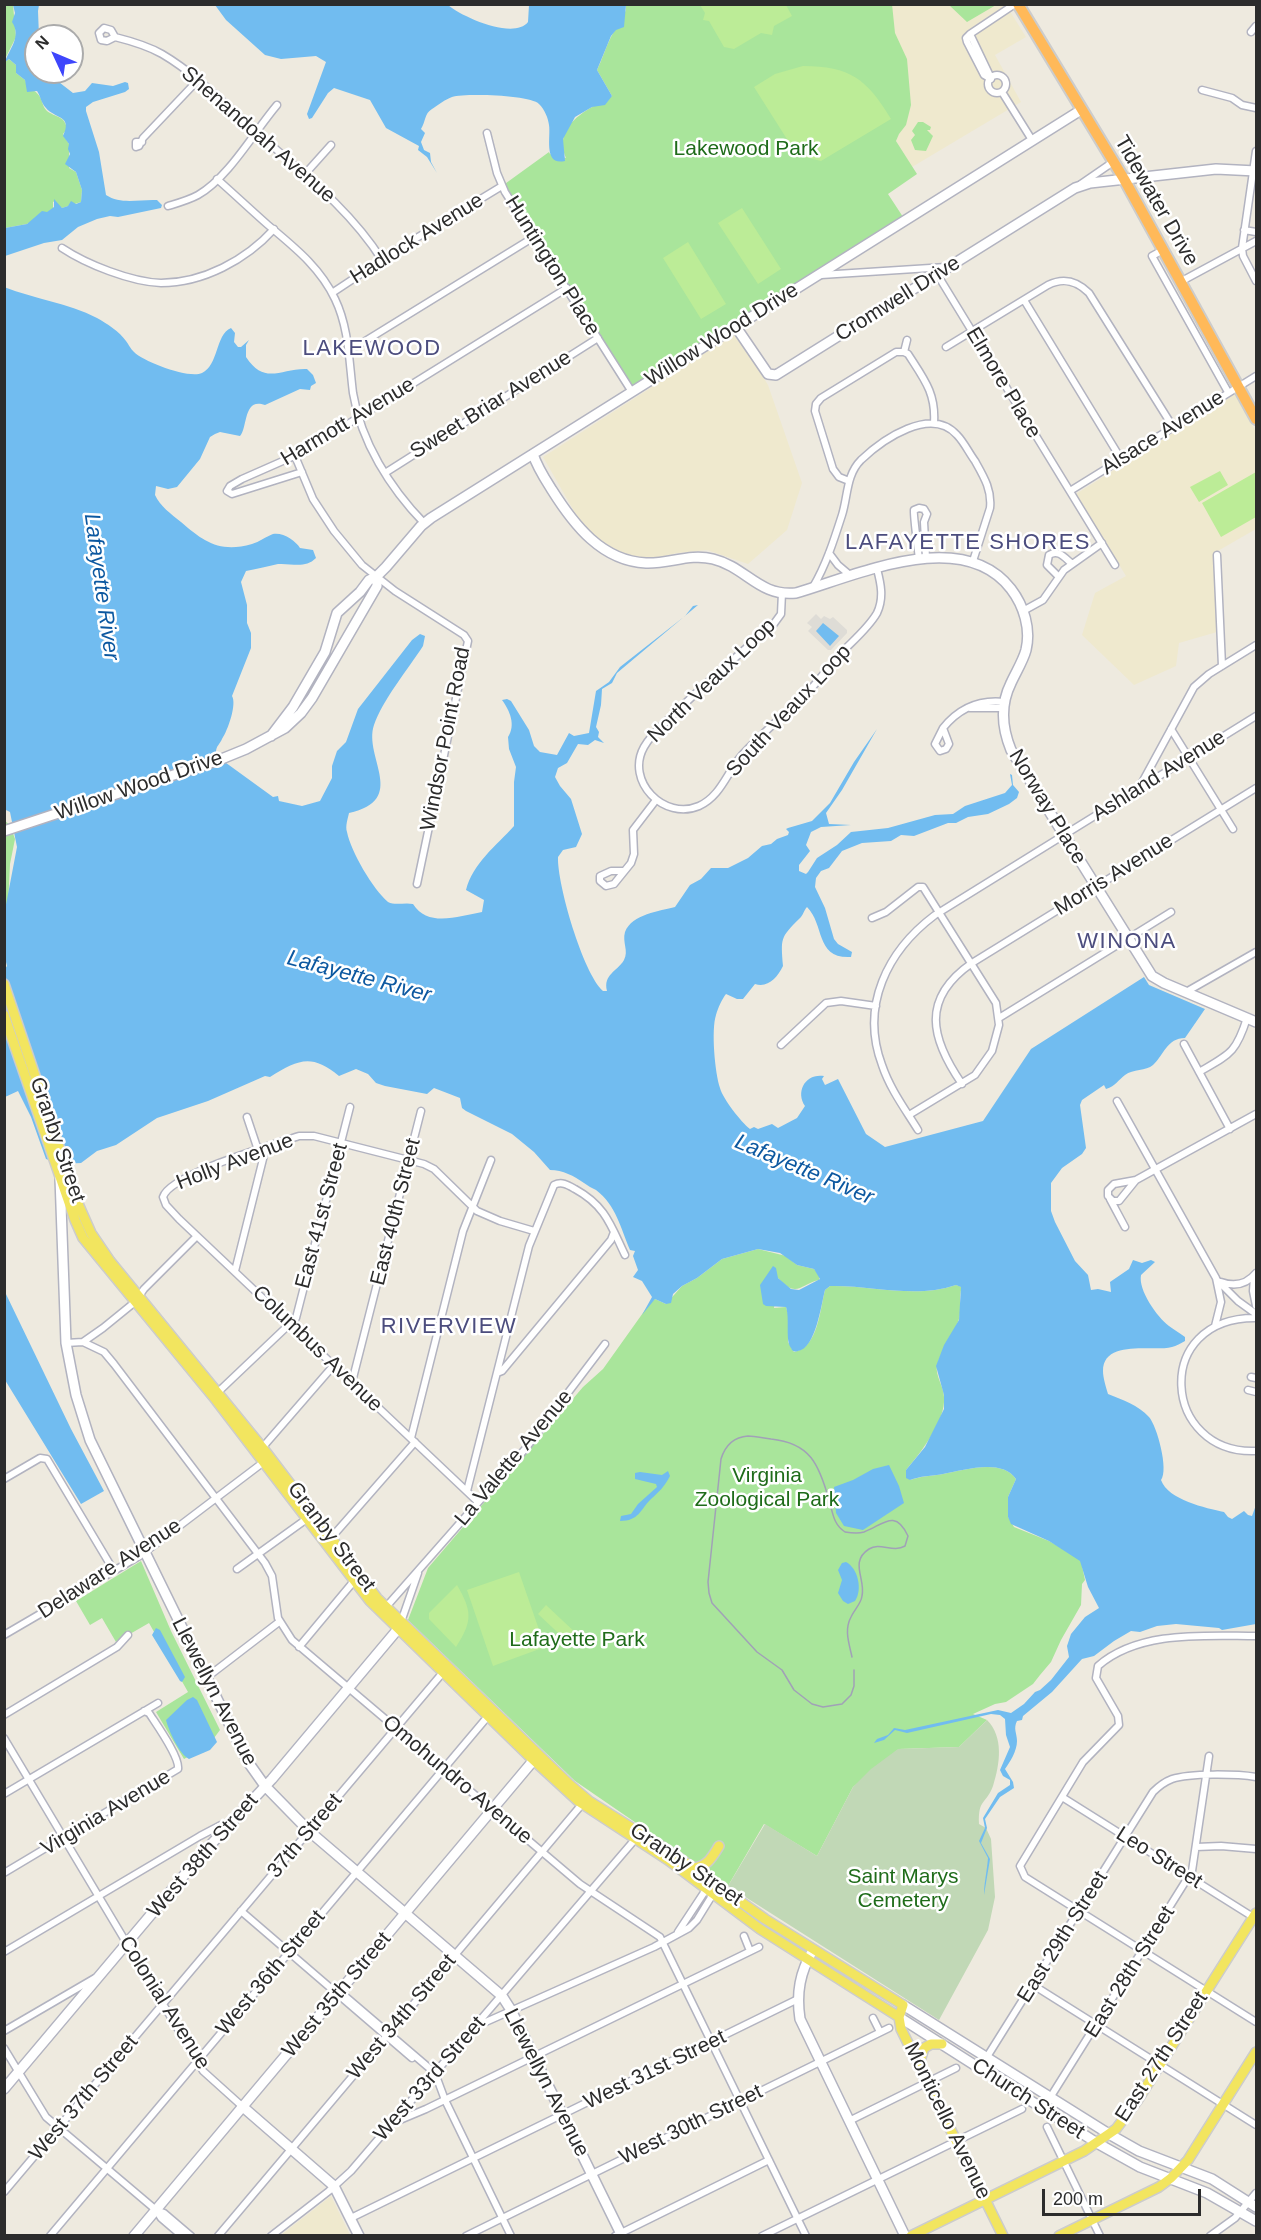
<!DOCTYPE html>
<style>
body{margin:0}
#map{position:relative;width:1261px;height:2240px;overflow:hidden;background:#eeeadf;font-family:Arial,sans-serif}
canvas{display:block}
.frame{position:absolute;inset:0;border:6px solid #2c2c2c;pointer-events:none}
.north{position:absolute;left:24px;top:24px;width:60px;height:60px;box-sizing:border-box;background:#fff;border:2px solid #ababab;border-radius:50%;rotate:314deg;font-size:16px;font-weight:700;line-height:24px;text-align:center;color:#2c2c2c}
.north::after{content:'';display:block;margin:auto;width:21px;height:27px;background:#3e46fc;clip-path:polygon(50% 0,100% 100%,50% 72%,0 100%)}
.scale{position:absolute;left:1042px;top:2189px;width:159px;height:27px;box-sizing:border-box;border:3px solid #2c2c2c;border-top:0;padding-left:8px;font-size:18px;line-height:21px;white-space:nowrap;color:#2c2c2c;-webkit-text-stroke:4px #fff;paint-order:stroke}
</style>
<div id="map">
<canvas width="1261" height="2240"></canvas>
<div class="frame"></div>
<div class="north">N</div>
<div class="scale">200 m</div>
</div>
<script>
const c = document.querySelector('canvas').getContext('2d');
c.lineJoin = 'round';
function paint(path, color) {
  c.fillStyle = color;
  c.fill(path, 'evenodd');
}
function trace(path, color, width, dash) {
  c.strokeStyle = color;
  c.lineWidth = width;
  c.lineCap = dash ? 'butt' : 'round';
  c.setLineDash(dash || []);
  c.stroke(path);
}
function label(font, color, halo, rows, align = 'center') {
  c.font = font + ' Arial,sans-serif';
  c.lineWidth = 5;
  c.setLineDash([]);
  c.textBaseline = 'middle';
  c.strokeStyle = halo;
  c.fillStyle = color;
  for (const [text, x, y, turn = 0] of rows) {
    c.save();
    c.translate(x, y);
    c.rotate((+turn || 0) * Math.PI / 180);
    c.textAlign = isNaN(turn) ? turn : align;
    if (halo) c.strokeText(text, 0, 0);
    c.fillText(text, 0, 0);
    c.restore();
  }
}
paint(new Path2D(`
 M887 5H1006L1026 37 995 55 1021 102 912 167 896 141 904 119Z
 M736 333 768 385 802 483 787 530 748 564 707 550 677 553 656 558 635 557 618 553 599 541 582 525 543 457Z
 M1235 394 1256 432V529L1216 552 1217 632 1179 643 1176 666 1134 685 1082 635 1095 593 1126 576 1076 494Z
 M331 2196 350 2235H281Z`), '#efe9ce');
paint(new Path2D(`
 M892 4 895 33 907 59 911 105 906 125 899 134 896 141 917 174 888 194 905 220 632 392 502 186 549 152 550 154 566 158C552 124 589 109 612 96L597 70C602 60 605 49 610 39 615 28 627 17 626 5Z
 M5 5H13L16 37 5 59Z
 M949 5H996L967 22Z
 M9 59 16 65V73L25 80 28 88C47 95 38 106 50 113 59 118 65 117 67 129L63 134 69 144V168L76 172 82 190 81 202 62 208 57 205 55 201 53 202V209L27 224 5 228V62Z
 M918 122H923L931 127 930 130H927L933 136 926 151 915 150 911 140 915 135 912 131Z
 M5 821 10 825 15 839 10 864 5 969Z
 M758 1249 786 1256 797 1265 814 1269 820 1276 819 1280C800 1284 797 1299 778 1278L774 1308 786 1307 789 1317 788 1342 794 1352C818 1348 820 1309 825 1290L830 1286C872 1285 915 1299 956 1285L962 1287C958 1298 962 1309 959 1319 954 1336 941 1349 937 1366 935 1375 944 1387 944 1397 946 1421 921 1452 906 1470L910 1480C921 1476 932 1476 943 1474 964 1470 1002 1458 1016 1479L1008 1497V1517L1014 1527 1049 1541 1074 1555 1081 1561 1085 1580 1082 1584 1081 1605 1061 1640 1051 1662 1040 1675 1033 1684 1006 1702 995 1704 973 1714 987 1720 959 1747 899 1749 853 1787 817 1856 764 1824 728 1886 575 1781 408 1620 428 1568 583 1387 603 1369 650 1303 655 1299 666 1304 682 1286 697 1278 722 1259Z
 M141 1561 171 1631 220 1730 208 1746 184 1759 156 1712 188 1692 149 1623 116 1642 102 1618 90 1625 76 1601Z`), '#a9e59b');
paint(new Path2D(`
 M987 1720C1004 1737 1000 1764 993 1786 986 1805 978 1798 979 1824L986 1828 991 1839 995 1897 988 1930 939 2020 728 1886 765 1824 817 1856 853 1787 871 1769 898 1749 959 1747Z`), '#c1d8b6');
paint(new Path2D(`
 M700 5H786L792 16 774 26 772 35 761 33 734 49 724 47 709 21 703 20 705 13Z
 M803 66C850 66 867 79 891 119L821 161 797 155 754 87 775 74Z
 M742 208 781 269 758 284 718 223Z
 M688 242 726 304 701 319 663 258Z
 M1220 471 1228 485 1199 502 1190 487Z
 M1256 472V517L1221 537 1202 503Z
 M519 1572 545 1647 493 1666 467 1590Z
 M457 1585C472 1611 473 1621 456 1647L429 1619V1613Z
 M546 1605 578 1635 570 1644 538 1614Z`), '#bcec97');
paint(new Path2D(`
 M816 614 821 619 824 616 830 619 833 617 847 630V633L831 650H828L808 631 812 627 807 623Z`), '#dedcd6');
paint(new Path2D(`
 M13 5H39L38 11 39 36H36V72H46L73 93 85 91 92 83 113 86 125 82 128 83 129 89 125 92 93 102 86 107V111L99 152 106 195C121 205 140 199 157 200L162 205 161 208 118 217 110 216 97 219 78 227 62 240 44 243 5 256V228L27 224 42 211 47 212 54 207V199L62 208 68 206 71 201 76 204 81 202 82 190 76 172 65 164 70 154 68 149 69 144 63 136C73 115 55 119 46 108 41 103 41 97 37 91L27 92 25 80 16 73V65L9 59 5 62C9 49 22 37 12 22L15 13Z
 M626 5 624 27 616 30 611 36 597 70 612 96 605 105 592 107 575 117 563 139 565 161C543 166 551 137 549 125 548 118 545 110 539 104 531 95 465 93 452 97 446 99 438 105 432 109 424 114 426 121 421 129L425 133 421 142 424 150 430 153 431 162 437 173 427 157 418 150 419 146 386 128 370 100 334 88 328 93 312 118 309 119 307 114 326 62 316 56 281 59 265 55 226 20 215 5H448C462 17 514 40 528 22L529 5Z
 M4 287C35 299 68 303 97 318 106 323 120 332 126 341 129 345 130 348 134 352 144 362 189 379 202 373 219 365 215 335 231 328L235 333 234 342 238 347H241L249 340 246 345V357C265 386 281 368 307 369L313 375 316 383 311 386 310 390 300 389 265 405C243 397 248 427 240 436L220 432 215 434 210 437 200 459 177 487 168 489 156 486 155 495C160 506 171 514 181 522 204 542 220 553 252 544 259 542 267 536 273 534 283 532 296 541 300 548L313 550 316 558C305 569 292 563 278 564 268 566 258 569 246 571L241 582 247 605V623L251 633V648L232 696C237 704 228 730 222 739 220 744 216 746 216 752L222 760 273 797 278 796 279 801 302 806 320 801 332 778V766L337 751 346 742 358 709 412 640 420 634 425 636 423 646C408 669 382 701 374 725 363 757 409 800 349 813 348 818 345 826 347 832 351 852 373 889 388 902 396 906 404 902 413 904 428 928 459 916 482 912L484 900 466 890C473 863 496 846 514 826V782L516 767 509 749 508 737C516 725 510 711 502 700L507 699 511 701 529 730 534 746 540 752 557 755 569 733 574 736 589 733 596 691 609 682 620 667 685 616 693 606 698 605 617 673 612 683 602 689 601 705 596 727 599 732 598 737 604 743 595 740 588 745 578 744 567 763 558 768 555 777 560 786 571 799 582 834 576 847 563 850 558 857C557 884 583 973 603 991H607C603 974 617 972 624 960 629 951 622 942 625 932 632 914 660 911 675 907L690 885 701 879 711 868H728L748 858 762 846 771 844 777 839 788 835 789 832 786 829 788 828 812 821 830 803 854 762 877 729 842 790 826 813 829 824 851 825 821 827 811 832 806 845 810 851 799 865V871L806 874 808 872 817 858 837 845 851 832 888 828 935 815 953 814 965 806 1005 793 1012 785 1010 774 1012 775 1013 785 1019 792 1017 798 1009 804 988 814 968 817 956 823H948L914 836 901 835 891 841 862 843 842 851 829 868 821 871 816 878 815 887 825 908 834 939 838 944 852 952 851 957C815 959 825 925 807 907 804 910 803 916 799 919 780 938 781 938 783 966 777 978 768 988 755 984L743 999H737L726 994C722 999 718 1008 716 1015 711 1030 715 1073 720 1088 723 1099 741 1122 750 1129L754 1127 758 1129 772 1124 778 1128 797 1118 805 1106C795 1091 806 1073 824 1076L822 1079 825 1085 838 1079 866 1134 885 1147 983 1121 1031 1049 1144 977 1149 985 1205 1009 1185 1038C1167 1038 1164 1055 1153 1065 1146 1071 1133 1069 1125 1075 1118 1080 1116 1086 1106 1089L1104 1085 1082 1100 1080 1105 1086 1148 1082 1154 1062 1168 1051 1183V1211L1055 1222 1075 1261 1088 1275 1091 1290 1098 1289 1111 1292 1110 1282 1129 1269 1133 1260 1142 1263 1151 1260 1155 1262 1141 1275C1138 1290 1157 1317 1169 1326 1174 1330 1180 1333 1185 1337V1341C1181 1343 1176 1346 1172 1347 1154 1352 1103 1339 1103 1371 1103 1378 1106 1387 1108 1394 1123 1400 1138 1405 1149 1417 1157 1426 1169 1470 1161 1480 1168 1500 1206 1508 1224 1512L1228 1517 1232 1519 1244 1511 1248 1515 1252 1516 1256 1505V1624L1222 1630 1219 1628 1176 1624 1157 1626 1140 1632 1131 1631 1114 1641 1094 1656 1082 1659 1052 1692 1023 1716 1022 1720 1017 1721C1013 1729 1017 1733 1017 1741 1017 1751 1010 1762 1005 1769L1013 1782 1014 1788 1000 1797 985 1819 987 1828 981 1843 990 1859 984 1895C984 1883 987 1871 988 1858L979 1841 985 1828 983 1818 998 1793 1010 1785V1780L1003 1776 1000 1770 1010 1747 1006 1735 1005 1719 1000 1715 991 1714 907 1733 895 1730 884 1740 874 1743 877 1739 888 1735 894 1728 905 1730 998 1710 1011 1713 1024 1704 1035 1692 1040 1690 1051 1680 1069 1657 1067 1646 1071 1634 1085 1617 1099 1608 1088 1587 1080 1561 1049 1541 1011 1524 1008 1517V1497L1016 1479C1002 1458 964 1470 943 1474 932 1476 920 1476 910 1480L906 1478V1470L925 1447 944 1409V1395L936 1366 944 1345 959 1320 961 1287 956 1285C915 1299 872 1285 830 1286L825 1290C821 1305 816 1348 798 1351 794 1352 793 1352 791 1348 785 1340 790 1319 786 1307L766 1306 763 1304 760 1285 773 1266 776 1268 778 1278 791 1289 799 1290 820 1279 814 1269 797 1265 780 1253 758 1249 722 1259 697 1278 682 1286 673 1294 671 1303 666 1304 655 1299 642 1315 652 1297 642 1281 633 1277 638 1270 633 1256 635 1251 630 1250C621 1229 616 1205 596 1190 592 1188 588 1186 584 1183 574 1176 563 1170 550 1170L534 1152 512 1134 466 1111 462 1108 460 1098 434 1088 427 1094 385 1086 376 1083 368 1074 356 1069 339 1076C311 1053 298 1060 270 1077L265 1076 208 1101 157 1118 116 1145 97 1151 81 1163 61 1164 46 1159 31 1117 18 1091 5 1097 4 970 7 966 4 954V915L17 847 10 812 4 809Z
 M823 623 839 636 830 646 816 631Z
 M5 1292 71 1429 104 1491 81 1504 5 1380Z
 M889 1465 899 1486 904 1503 863 1530 844 1526 836 1513 834 1487 853 1480 873 1469Z
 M640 1472 662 1475 668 1471 670 1476C665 1486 659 1492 651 1499 640 1510 639 1521 620 1521L621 1516 631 1514 638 1504 657 1487 656 1484 635 1479V1473Z
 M846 1562C858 1568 863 1590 855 1601L848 1604 843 1601 838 1593 842 1580 838 1570 842 1563Z
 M156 1628 160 1630 185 1677 182 1682 180 1681 152 1635Z
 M193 1697 197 1700 217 1742 210 1750 189 1759C179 1754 169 1731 166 1720L187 1700Z`), '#71bcf0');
const street = new Path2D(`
 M104 28 111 30 115 37 107 41 101 40 99 33Z
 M1251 32 1256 26
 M970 34 1015 4
 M115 37C131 41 148 46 162 54 196 74 225 104 254 130 300 171 349 208 382 260
 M988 84a9 9 0 1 1 18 0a9 9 0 1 1-18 0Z
 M991 79 984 75 967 42 966 38 970 34 991 78
 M1202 90 1232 98 1242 105 1256 108
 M1002 92 1032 140
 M487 133 497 173 505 192 632 392
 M142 142H136V147L139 146 143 138 198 80
 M1256 151 1242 248 1243 256 1256 281
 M305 174 331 145
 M217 179C234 194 251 210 268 225 294 247 320 267 335 299 349 328 349 361 353 393 361 442 390 488 424 523
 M1081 184 1113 162
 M168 206C178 203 189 200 198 195 229 177 254 132 277 105
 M1244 230 1256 232
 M62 248C86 264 131 282 161 283 203 283 246 260 274 229
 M1163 250 1152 256 1228 392
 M937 274 1115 565
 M821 275 946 267
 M1180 282 1256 241
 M332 293 400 248 502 186
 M1024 300 1121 459
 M946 347 1048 285C1064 277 1077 281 1089 293L1173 427
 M349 351 534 237
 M904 352 907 340
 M295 456 313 499 334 531 362 565 395 591 464 635 468 641 417 884
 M302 472 232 494 227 491 230 486 242 479 301 453 567 288
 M385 473 598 338
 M849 481 839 477 833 469 815 411 816 404 821 398 896 352H904L908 354C924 379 936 393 934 423
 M1070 491 1256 376
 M829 553 838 565 851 576
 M1217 555 1222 666
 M919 559C918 550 913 513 914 510L919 508 924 509 927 514 924 522 926 558
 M1059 577 1047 565 1049 555C1058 549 1064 557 1071 563
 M813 587C826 565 834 540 842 515 848 496 846 475 861 460 883 439 931 406 957 435 964 442 969 453 975 461 984 477 992 490 990 508L973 561
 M782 593 781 614 773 625C739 654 706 683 675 713 664 724 651 734 644 747 625 781 664 821 699 806 721 796 727 772 742 755 763 732 787 713 808 692 820 679 831 664 844 650 855 639 869 627 877 613 884 598 881 584 877 569
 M1023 611 1043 600 1064 570 1102 543
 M970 708H1004
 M943 728C959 708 979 699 1005 702
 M943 728 949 744 946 749 940 751 935 744Z
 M1171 729 1233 829
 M1138 790 1194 687 1209 674 1256 645
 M623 871H611L600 876V881L606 886 614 884 631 863 634 854 633 830 656 800
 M872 918 886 912 918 887H923L996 1003 999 1025 992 1051 975 1075 909 1115
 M1186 992 1256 952
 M999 1018 1171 912
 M1184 1044 1230 1129
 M781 1045 826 1003 841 1001 876 1006
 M1199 1072C1230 1054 1236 1053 1247 1018
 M962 1084C931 1039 920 999 972 963L1256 788
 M1117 1101 1216 1278 1221 1302 1215 1326
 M247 1117 258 1150
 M918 1130C905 1109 890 1089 882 1065 860 1006 887 951 935 915L1256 716
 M1136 1180 1114 1184 1108 1190V1196L1113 1201H1119L1136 1180 1256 1114
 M1110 1199 1125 1227
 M235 1271 266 1147
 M1254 1277 1253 1291 1256 1306
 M1218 1281 1238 1301 1256 1314
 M1221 1282C1235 1287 1247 1284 1256 1273
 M1256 1318C1151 1317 1162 1455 1256 1451
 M83 1342 104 1352 114 1364 265 1563 272 1576 278 1618 292 1640 580 1884 660 1937 806 2236
 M66 1343 83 1342 103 1328 135 1302 144 1289 197 1236
 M497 1373 502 1371 611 1240 614 1232
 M1251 1377 1256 1378
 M352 1382 421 1111
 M1248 1390 1256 1392
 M216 1394 296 1318 350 1107
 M411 1438 463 1231 491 1160
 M262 1448 334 1365
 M4 1479 40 1458 47 1459 114 1571
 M467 1491 529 1246 554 1185C562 1181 568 1185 575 1189 606 1206 611 1226 625 1255
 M478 1502 179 1219 166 1205 163 1197C170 1174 273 1145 299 1136H314L424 1164 434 1169 477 1211 500 1221 534 1231
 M331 1538 415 1442
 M237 1569 308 1518
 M386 1607 526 1448 605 1344
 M401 1622 418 1573
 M4 1635 141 1555 265 1461
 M1256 1636C1206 1636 1139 1630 1098 1666L1096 1678 1118 1716 1119 1725 1083 1762 1020 1866 1025 1877 1256 2022
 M299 1647 354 1581
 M206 1678 279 1622
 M4 1715 117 1647 128 1635
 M4 1738 203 2071 243 2107
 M4 1794 158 1703
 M1062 1797 1253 1917
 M1196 1847 1221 1846 1256 1849
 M4 1873 178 1769C180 1757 156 1724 149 1713L144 1711
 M241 1911 412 2058
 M678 1932 707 1888
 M744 1936 750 1951
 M4 1952 200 1836 221 1825H229
 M1033 1985 1256 2125
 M338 1993 346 1997 435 2073 445 2100 511 2236
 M873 2018 880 2032
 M479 2025 654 1947 689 1928 697 1920 718 1886
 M4 2031 95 1978
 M4 2048 46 2117 156 2210 161 2218 182 2236
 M980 2068 1153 1792C1158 1787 1164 1782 1172 1779 1190 1773 1237 1774 1256 1777
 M1043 2109 1192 1871 1209 1756
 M849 2121 956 2068
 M395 2122 426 2109 759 1947
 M1047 2127 1100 2236
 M4 2192 445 1670
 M156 2210 164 2213 191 2236
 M351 2218 798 1999
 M50 2236 489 1715
 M218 2236 583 1803
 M271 2236 329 2191 351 2171 637 1837
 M466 2236 889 2028
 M615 2236 769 2160
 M762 2236 1022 2109
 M1210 2236 1235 2218 1256 2193`);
const secondary = new Path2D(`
 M736 327 768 374 776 375 1075 188 1090 183 1216 169 1256 171
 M533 454C537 467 545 479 552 490 574 525 602 561 646 563 669 564 690 553 713 559 746 567 759 597 796 593 858 575 962 526 1011 589 1024 606 1031 629 1026 650 1023 661 1016 672 1011 683 1000 705 1002 728 1011 750L1152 976 1164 983 1256 1022
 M271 736 293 707 325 652 337 613 360 592 369 580 377 576 386 567 421 526 431 518 1081 110
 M4 831 219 760 246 749 285 728 301 713 312 698 377 586V576
 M60 1178 66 1343 76 1395 90 1440 248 1762 265 1786 309 1831 502 1996 511 2010 622 2236
 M813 1950C800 1972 796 1993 800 2019L905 2236
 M903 2005 1109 2134 1139 2151 1212 2179 1256 2207
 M899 2017 1097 2143 1140 2167 1207 2193 1256 2221
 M4 2089 202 1854 272 1779 398 1629 401 1622
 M243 2107 334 2186 359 2236
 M134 2236 538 1755`);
const primary = new Path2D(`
 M4 984 79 1206 91 1233 110 1261 262 1447 377 1598 569 1784 589 1801 672 1853 765 1919 903 2005 899 2017 901 2029 1003 2236
 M4 1015 75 1220 83 1238 216 1400 370 1601 528 1755 578 1801 668 1860 760 1929 899 2017
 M694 1868C708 1866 712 1857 719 1846
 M919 2064 924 2048 931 2044H942
 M911 2236 1084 2151 1116 2129 1137 2101 1256 1913
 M1059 2236 1159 2187 1171 2178 1188 2160 1256 2052`);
const highway = new Path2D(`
 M1018 4 1124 179 1256 419`);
trace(street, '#b2b3c0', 9);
trace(secondary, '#b2b3c0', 12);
trace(primary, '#ccc', 12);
trace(highway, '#ccc', 14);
trace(street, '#fff', 6);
trace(secondary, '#fff', 9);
trace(primary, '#f2e55f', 9);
trace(highway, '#ffb959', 10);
trace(new Path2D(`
 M852 1657C849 1643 844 1630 851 1617 854 1610 861 1604 862 1596 866 1579 849 1562 869 1549 880 1542 893 1553 905 1546L908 1536C895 1508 883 1525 864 1532 858 1534 851 1533 845 1532 833 1524 833 1513 829 1500 819 1464 810 1443 771 1439 763 1438 755 1436 748 1436 734 1437 725 1446 721 1459L708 1582 709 1593 712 1603 757 1652 782 1670 794 1690 812 1704 823 1707 842 1704 851 1695 854 1686V1670`), '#a1a1b7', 1.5);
label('21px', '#2c2c2c', '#fff', [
 ["Shenandoah Avenue",258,135,41],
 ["Tidewater Drive",1156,201,60],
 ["Hadlock Avenue",417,239,-32],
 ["Huntington Place",552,266,58],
 ["Cromwell Drive",898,299,-32],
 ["Willow Wood Drive",722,335,-32],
 ["Elmore Place",1003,383,59],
 ["Sweet Briar Avenue",491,405,-32],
 ["Harmott Avenue",348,422,-31],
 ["Alsace Avenue",1163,433,-32],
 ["North Veaux Loop",712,681,-44],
 ["South Veaux Loop",789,711,-47],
 ["Windsor Point Road",446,739,-79],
 ["Ashland Avenue",1159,776,-32],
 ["Willow Wood Drive",139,786,-19],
 ["Norway Place",1047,807,59],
 ["Morris Avenue",1114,875,-32],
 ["Granby Street",57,1140,71],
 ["Holly Avenue",235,1162,-21],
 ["East 40th Street",396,1212,-76],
 ["East 41st Street",322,1216,-75],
 ["Columbus Avenue",317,1349,44],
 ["La Valette Avenue",514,1458,-50],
 ["Granby Street",331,1537,53],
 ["Delaware Avenue",110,1569,-33],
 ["Llewellyn Avenue",214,1692,63],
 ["Omohundro Avenue",457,1780,40],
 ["Virginia Avenue",106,1813,-31],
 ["37th Street",305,1836,-50],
 ["West 38th Street",203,1856,-49],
 ["Leo Street",1159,1858,32],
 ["Granby Street",686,1865,34],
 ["East 29th Street",1063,1937,-58],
 ["East 28th Street",1130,1972,-58],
 ["West 36th Street",271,1973,-50],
 ["West 35th Street",337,1995,-50],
 ["Colonial Avenue",164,2003,58],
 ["West 34th Street",402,2017,-50],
 ["East 27th Street",1162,2057,-57],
 ["West 31st Street",655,2070,-26],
 ["West 33rd Street",430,2079,-49],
 ["Llewellyn Avenue",546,2083,63],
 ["West 37th Street",84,2098,-50],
 ["Church Street",1028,2099,33],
 ["Monticello Avenue",947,2121,64],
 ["West 30th Street",691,2125,-26]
]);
label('21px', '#1f6c1a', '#fff', [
 ["Lakewood Park",746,149],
 ["Virginia",767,1476],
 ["Zoological Park",767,1500],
 ["Lafayette Park",577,1640],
 ["Saint Marys",903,1877],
 ["Cemetery",903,1901]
]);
c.letterSpacing = '1.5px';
label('22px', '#4c4d7e', '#fff', [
 ["LAKEWOOD",372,349],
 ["LAFAYETTE SHORES",968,543],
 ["WINONA",1127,942],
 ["RIVERVIEW",449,1327]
]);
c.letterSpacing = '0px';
label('italic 22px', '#0c58a0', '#fff', [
 ["Lafayette River",101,587,82],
 ["Lafayette River",359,977,15],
 ["Lafayette River",804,1170,23]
]);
</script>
